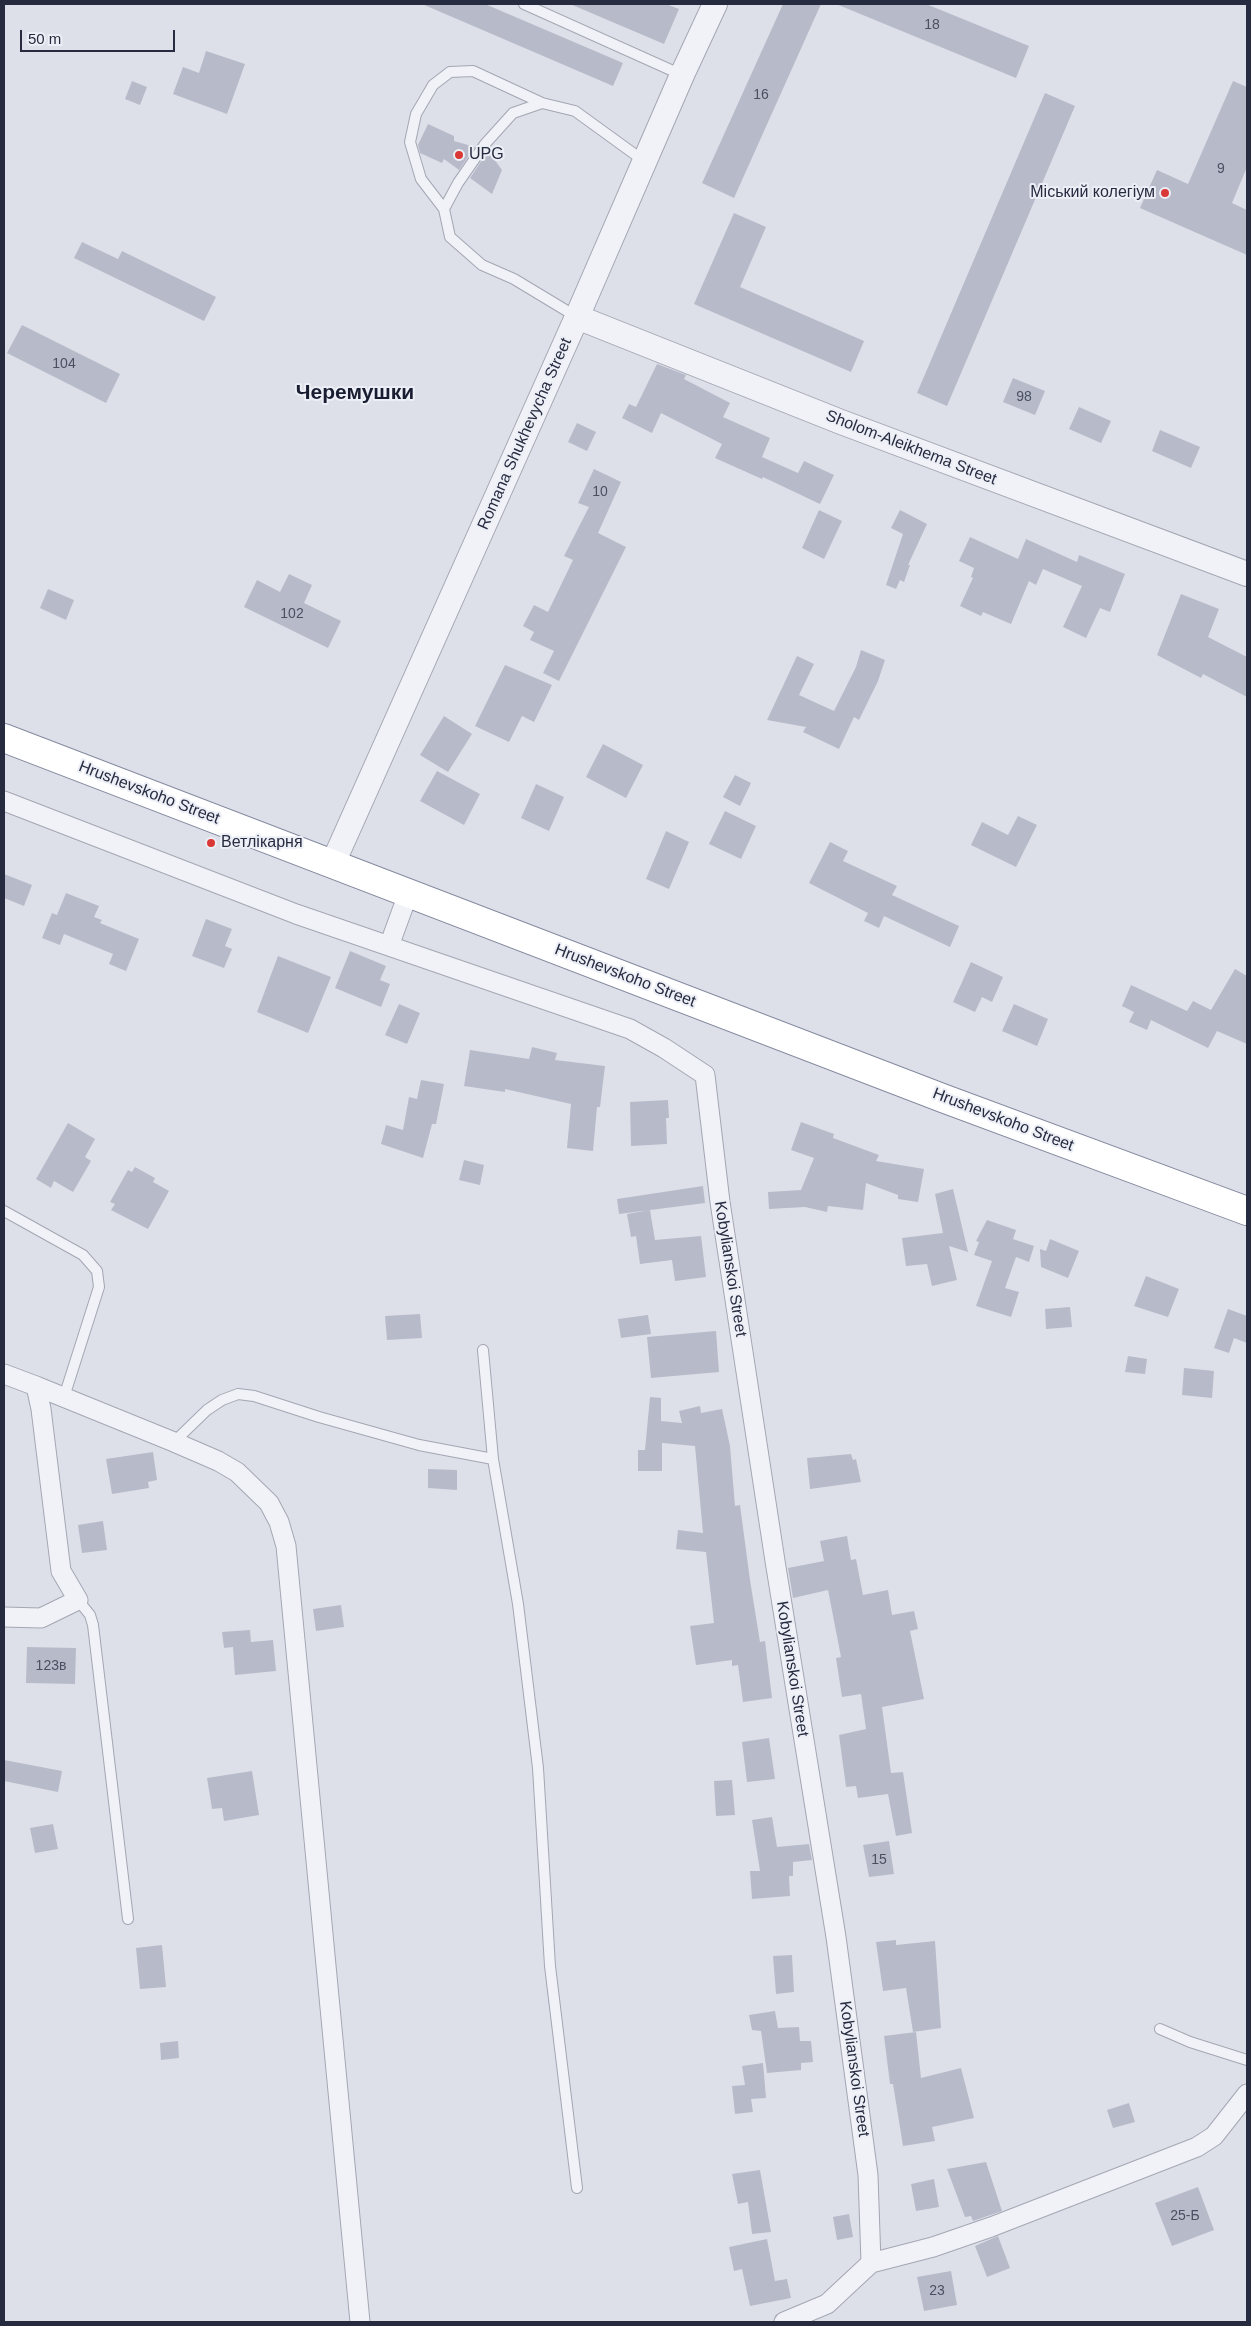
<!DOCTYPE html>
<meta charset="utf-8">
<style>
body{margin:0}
#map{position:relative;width:1251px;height:2326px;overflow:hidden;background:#dee0e9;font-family:Helvetica,sans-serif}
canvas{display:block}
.frame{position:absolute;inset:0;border:5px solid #262b40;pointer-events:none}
.scale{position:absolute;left:20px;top:30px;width:155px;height:22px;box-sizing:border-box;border:2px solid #262b40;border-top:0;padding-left:6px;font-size:15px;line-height:18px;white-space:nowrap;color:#262b40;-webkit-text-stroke:4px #edeff6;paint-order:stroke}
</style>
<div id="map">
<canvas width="1251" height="2326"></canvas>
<div class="frame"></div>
<div class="scale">50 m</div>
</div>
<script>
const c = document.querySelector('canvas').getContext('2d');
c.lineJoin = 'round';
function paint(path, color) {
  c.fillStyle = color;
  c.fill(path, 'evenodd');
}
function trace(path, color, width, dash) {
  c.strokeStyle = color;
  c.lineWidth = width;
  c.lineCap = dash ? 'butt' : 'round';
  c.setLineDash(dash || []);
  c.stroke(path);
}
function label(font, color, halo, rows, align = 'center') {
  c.font = font + ' Helvetica,sans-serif';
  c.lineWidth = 4;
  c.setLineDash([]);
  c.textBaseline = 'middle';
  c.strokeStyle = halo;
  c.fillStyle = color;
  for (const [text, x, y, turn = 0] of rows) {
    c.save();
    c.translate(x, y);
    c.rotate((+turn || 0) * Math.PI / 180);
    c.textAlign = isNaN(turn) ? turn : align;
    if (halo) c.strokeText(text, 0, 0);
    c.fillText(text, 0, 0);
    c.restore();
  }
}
paint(new Path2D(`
 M422 4H485L623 63 613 86Z
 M570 4H666L679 9 664 44Z
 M783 4H821L734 198 702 183Z
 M836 4H926L1029 46 1016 78Z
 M206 51 245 64 227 114 173 94 183 67 199 73Z
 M132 81 147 87 140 105 125 99Z
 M1233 81 1247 87V167L1232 203 1247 210V255L1140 208 1157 170 1188 184Z
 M1045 93 1075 106 947 406 917 393Z
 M428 124 454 136V141L475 147 459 170 444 159 442 163 420 153 418 145Z
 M488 151 502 170 492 194 470 178Z
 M734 213 766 227 740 287 864 341 851 372 694 304Z
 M82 242 118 259 122 251 216 297 204 321 74 258Z
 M22 325 120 374 106 403 7 353Z
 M657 364 686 375 684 379 730 403 723 417 770 438 762 457 798 473 804 461 834 475 820 504 763 477 762 479 715 458 722 444 661 413 652 433 622 418 629 404 636 407Z
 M1013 378 1045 391 1035 415 1003 402Z
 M1079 407 1111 421 1101 443 1069 429Z
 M577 423 596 432 587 451 568 442Z
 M1160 430 1200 447 1191 468 1152 451Z
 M594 469 621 482 598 533 626 547 559 681 543 673 554 651 530 640 534 632 523 626 534 605 548 612 573 560 564 556 589 507 578 503Z
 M819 510 842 521 824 559 802 548Z
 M900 510 927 524 908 565H910L904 582 900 580 896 589 886 585 903 534 891 528Z
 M970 537 1018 559 1026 539 1077 562 1079 555 1125 574 1110 612 1100 608 1086 638 1063 627 1082 586 1043 569 1036 585 1029 581 1011 624 983 612 981 616 960 606 973 578 971 577 974 568 959 561Z
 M289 574 312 585 304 603 341 621 328 648 244 607 257 580 280 592Z
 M48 589 74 600 66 620 40 608Z
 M1181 594 1219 609 1208 637 1247 657V697L1203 674 1201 678 1157 655Z
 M861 650 885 660 878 681 859 720 854 717 839 749 803 732 806 727 767 720 797 656 814 664 799 695 834 711 856 667Z
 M505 665 552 685 534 722 522 716 509 742 475 726Z
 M444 716 472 734 448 772 420 755Z
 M603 744 643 765 626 798 586 777Z
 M437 771 480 794 464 825 420 801Z
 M735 775 751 783 740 806 723 797Z
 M536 784 564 797 549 831 521 818Z
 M725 811 756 826 741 859 709 844Z
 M1018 816 1037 825 1016 867 971 845 982 822 1008 835Z
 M666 831 689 842 669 889 646 879Z
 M830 842 848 851 843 861 897 886 892 895 959 926 950 947 884 916 879 928 864 921 868 913 809 883Z
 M4 874 32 885 24 906 4 898Z
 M66 893 99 906 94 917 102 920 100 923 139 939 126 971 109 964 113 954 64 934 60 945 42 938 52 913 57 915Z
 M206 919 232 929 225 946 232 949 224 968 192 956Z
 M350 951 386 966 380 980 390 984 381 1007 335 988Z
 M278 956 331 977 308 1033 257 1012Z
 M971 962 1003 977 992 1002 982 997 975 1012 953 1002Z
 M1235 969 1247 976V1044L1217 1031 1208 1048 1151 1020 1147 1030 1129 1022 1134 1012 1122 1006 1131 985 1187 1011 1193 1001 1211 1010Z
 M399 1004 420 1013 407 1044 385 1035Z
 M1014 1004 1048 1019 1037 1046 1002 1031Z
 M532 1047 557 1053 555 1060 605 1066 600 1107H597L593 1151 567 1148 571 1104 505 1089V1092L464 1086 470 1050 529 1059Z
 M421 1080 444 1084 436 1124H432L423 1158 381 1144 386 1125 403 1130 409 1097 417 1099Z
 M668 1100 669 1118H666L667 1144 631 1146 630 1102Z
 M801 1122 834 1134 833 1138 879 1155 876 1161 924 1169 918 1202 898 1199V1195L866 1183 863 1210 828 1206 827 1212 805 1207 769 1209 768 1192 801 1190 814 1158 791 1150Z
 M68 1123 95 1139 85 1157 91 1161 73 1192 54 1181 51 1188 36 1179Z
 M464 1160 484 1165 480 1185 459 1180Z
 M135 1167 155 1178 153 1182 169 1191 148 1229 111 1210 115 1204 110 1202 128 1170 132 1172Z
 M703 1186 705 1203 619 1214 617 1199Z
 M953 1189 968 1252 949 1246 957 1280 932 1286 927 1264 906 1266 902 1238 943 1233 935 1194Z
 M650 1210 655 1240 701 1236 706 1277 675 1281 672 1260 640 1264 636 1236 631 1237 627 1214Z
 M987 1220 1016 1230 1013 1239 1034 1246 1029 1262 1016 1257 1005 1288 1019 1292 1011 1317 976 1306 992 1261 974 1255 979 1242 976 1241Z
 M1050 1239 1079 1251 1068 1278 1041 1267 1040 1249 1046 1251Z
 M1146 1276 1179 1289 1168 1317 1134 1306Z
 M1070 1307 1072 1327 1046 1329 1045 1309Z
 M1228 1309 1247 1316V1343L1234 1338 1229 1353 1214 1348Z
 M420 1314 422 1338 387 1340 385 1316Z
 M648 1315 651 1334 621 1338 618 1319Z
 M716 1331 719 1372 651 1378 647 1337Z
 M1128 1356 1147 1359 1145 1374 1125 1372Z
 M1184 1368 1214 1371 1212 1398 1182 1395Z
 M650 1397 661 1398V1421L682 1423 679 1411 700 1406 701 1413 722 1409 730 1446 735 1506 740 1505 750 1580 760 1642 765 1641 772 1698 743 1702 738 1665 732 1666V1660L696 1665 690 1626 714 1623 706 1552 676 1549 678 1530 703 1533 695 1446 662 1443V1471H638V1450H645Z
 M153 1452 157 1480 148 1482 149 1488 112 1494 106 1459Z
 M851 1454 853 1460 856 1459 861 1482 810 1489 807 1458Z
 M428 1469 457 1470V1490L428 1488Z
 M103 1521 107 1550 82 1553 78 1525Z
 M847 1536 851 1560 856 1559 863 1595 888 1590 892 1615 914 1611 918 1629 910 1631 924 1699 882 1707 891 1773 903 1772 912 1833 896 1836 888 1794 858 1798 856 1786 846 1787 839 1735 866 1729 861 1694 842 1697 836 1658 841 1657 828 1590 793 1598 788 1568 824 1561 820 1541Z
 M341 1605 344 1627 316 1631 313 1609Z
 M250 1630 251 1642 273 1640 276 1671 235 1675 233 1647 224 1648 222 1632Z
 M27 1647 76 1648 75 1684 26 1683Z
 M769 1738 775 1779 747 1782 742 1742Z
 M4 1760 62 1771 58 1792 4 1781Z
 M252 1771 259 1815 224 1821 222 1808 212 1809 207 1778Z
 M732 1780 735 1815 716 1816 714 1781Z
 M772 1817 777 1847 809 1844 812 1860 793 1862V1876H789L790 1896 752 1899 750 1871H760L752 1820Z
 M53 1824 58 1849 35 1853 30 1828Z
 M889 1841 894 1874 869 1877 863 1845Z
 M896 1940V1945L935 1941 941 2028 913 2032 906 1988 883 1991 876 1942Z
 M162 1945 166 1987 140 1989 136 1948Z
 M792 1955 794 1992 776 1994 773 1956Z
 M775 2011 778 2028 799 2027 800 2041H811L813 2062 801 2063V2070L767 2073 761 2031 752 2030 749 2015Z
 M916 2032 921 2078 961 2068 974 2118 932 2127 935 2141 903 2146 893 2084H890L884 2036Z
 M178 2041 179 2058 161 2060 160 2043Z
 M763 2063 766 2098 751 2099 753 2112 735 2114 732 2086 745 2085 742 2066Z
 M1129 2103 1135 2122 1113 2128 1107 2110Z
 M986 2162 1002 2211 973 2221 971 2216 965 2217 947 2169Z
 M760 2170 771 2232 752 2234 748 2202 738 2204 732 2174Z
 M934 2179 939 2207 916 2211 911 2184Z
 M1198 2187 1214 2230 1172 2246 1155 2203Z
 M849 2214 853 2237 837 2240 833 2217Z
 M998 2236 1010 2268 987 2277 975 2246Z
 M767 2239 775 2281 787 2279 791 2298 750 2306 742 2269 734 2271 729 2247Z
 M951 2271 957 2305 924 2311 917 2277Z`), '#b7bbc9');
const service = new Path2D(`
 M524 4 682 75
 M444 209 421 179 410 142 416 114 433 85 450 72 473 71 542 103
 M577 317 514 279 482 265 450 237 444 209 458 183 485 144 513 113 542 103 575 111 644 161
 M4 1211 83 1255 97 1271 99 1287 64 1397
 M174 1442 207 1410 222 1400 238 1394 254 1396 319 1417 419 1445 493 1459 483 1350
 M493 1459 518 1604 538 1768 550 1966 577 2188
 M78 1600 90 1615 93 1625 128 1919
 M1160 2029 1190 2042 1247 2060`);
const minor = new Path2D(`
 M4 801 296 914 630 1029 664 1048 705 1075 720 1202 775 1561 836 1937 868 2175 871 2263
 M389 946 408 894
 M4 1374 36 1386 41 1409 61 1571 78 1600 41 1618 4 1617
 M36 1386 174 1442 218 1461 237 1472 269 1503 279 1522 286 1546 360 2322
 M784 2322 827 2304 871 2263 933 2247 991 2227 1197 2147 1214 2136 1247 2094`);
const tertiary = new Path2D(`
 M577 317 841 422 1247 574
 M333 863 577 317 682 75 715 4`);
const trunk = new Path2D(`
 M4 738 945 1099 1247 1211`);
trace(service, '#a3a6b3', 12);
trace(minor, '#a3a6b3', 21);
trace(tertiary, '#a3a6b3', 26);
trace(trunk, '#848ba0', 30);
trace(service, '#f1f2f7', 10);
trace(minor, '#f1f2f7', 19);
trace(tertiary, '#f1f2f7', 24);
trace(trunk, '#fff', 28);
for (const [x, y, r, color] of [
 [459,155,5,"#d93837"],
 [1165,193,5,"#d93837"],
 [211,843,5,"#d93837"]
]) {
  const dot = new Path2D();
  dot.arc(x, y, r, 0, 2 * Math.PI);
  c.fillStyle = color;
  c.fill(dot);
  trace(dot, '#edeff6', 2);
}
label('14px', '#4a4f62', null, [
 ["18",932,25],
 ["16",761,95],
 ["9",1221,169],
 ["104",64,364],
 ["98",1024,397],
 ["10",600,492],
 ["102",292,614],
 ["123в",51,1666],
 ["15",879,1860],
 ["25-Б",1185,2216],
 ["23",937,2291]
]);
label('16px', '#262b40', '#edeff6', [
 ["UPG",469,155],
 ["Міський колегіум",1155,193,"right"],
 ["Ветлікарня",221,843]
], 'left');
label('16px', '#262b40', '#edeff6', [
 ["Romana Shukhevycha Street",525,434,-66],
 ["Sholom-Aleikhema Street",911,448,21],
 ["Hrushevskoho Street",149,793,21],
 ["Hrushevskoho Street",625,976,21],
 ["Hrushevskoho Street",1003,1120,21],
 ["Kobylianskoi Street",730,1269,81],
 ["Kobylianskoi Street",792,1669,81],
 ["Kobylianskoi Street",854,2069,82]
]);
label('bold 21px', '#181d31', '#edeff6', [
 ["Черемушки",355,393]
]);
</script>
